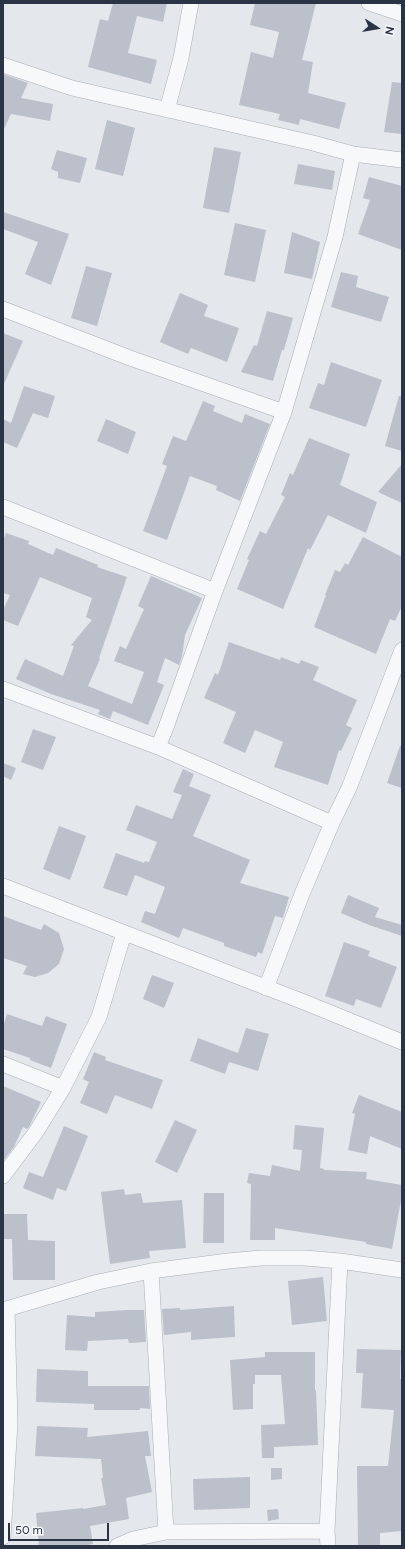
<!DOCTYPE html>
<style>
body{margin:0}
#map{position:relative;width:405px;height:1549px;overflow:hidden;background:#e4e7ec;font-family:Figtree,sans-serif}
canvas{display:block}
.frame{position:absolute;inset:0;border:4px solid #2b3445;pointer-events:none}
.north{position:absolute;left:357px;top:8px;width:40px;height:40px;-webkit-text-stroke:3px #f4f6f9;paint-order:stroke;rotate:102deg;font-size:11px;font-weight:700;line-height:16px;text-align:center;color:#2b3445}
.north::after{content:'';display:block;margin:auto;width:14px;height:18px;background:#2b3445;clip-path:polygon(50% 0,100% 100%,50% 72%,0 100%)}
.scale{position:absolute;left:8px;top:1523px;width:101px;height:18px;box-sizing:border-box;border:2px solid #2b3445;border-top:0;padding-left:5px;font-size:12px;line-height:14px;white-space:nowrap;color:#2b3445;-webkit-text-stroke:3px #f4f6f9;paint-order:stroke}
</style>
<div id="map">
<canvas width="405" height="1549"></canvas>
<div class="frame"></div>
<div class="north">N</div>
<div class="scale">50 m</div>
</div>
<script>
const c = document.querySelector('canvas').getContext('2d');
c.lineJoin = 'round';
function paint(path, color) {
  c.fillStyle = color;
  c.fill(path, 'evenodd');
}
function trace(path, color, width, dash) {
  c.strokeStyle = color;
  c.lineWidth = width;
  c.lineCap = dash ? 'butt' : 'round';
  c.setLineDash(dash || []);
  c.stroke(path);
}
paint(new Path2D(`
 M113 3H167L163 22 137 16 128 53 157 60 151 84 88 67 100 19 108 21Z
 M255 3H316L302 60 313 62 308 93 346 103 339 129 300 119 299 125 278 120 280 114 239 105 251 52 273 58 279 32 250 25Z
 M3 74 28 83 21 98 53 104 50 121 11 114 3 131Z
 M392 82 402 83V134L384 132Z
 M107 120 135 128 123 176 95 169Z
 M214 147 241 152 229 213 203 208Z
 M57 150 87 158 80 183 58 178V172L51 169Z
 M298 164 335 171 332 190 294 184Z
 M369 177 402 186V250L358 234 370 200 363 198Z
 M3 212 69 234 51 285 25 274 38 242 3 229Z
 M235 223 266 230 255 282 224 275Z
 M292 232 320 242 312 279 284 273Z
 M86 266 112 273 97 326 71 318Z
 M341 272 358 276 356 287 389 297 381 322 331 307Z
 M180 293 208 305 204 316 239 328 227 362 191 348 188 354 160 342Z
 M267 311 293 318 284 350H282L273 381 241 372 254 345 257 346Z
 M3 333 23 341 3 386Z
 M331 362 382 380 366 427 309 408 318 383 324 385Z
 M24 386 55 396 48 418 33 413 17 448 3 442V419L11 423Z
 M399 396H402V451L385 446Z
 M203 401 215 406 213 411 242 423 245 414 270 424 240 501 216 490 217 486 190 476 167 540 143 531 167 466 162 464 173 436 186 441Z
 M106 419 136 432 128 454 97 441Z
 M309 438 350 454 340 485 377 502 366 533 328 515 310 550 308 548 283 609 237 589 249 560 247 559 260 531 266 534 285 497 281 495 290 473 293 475Z
 M402 464V503L378 492Z
 M6 533 29 541 28 544 53 555 56 548 98 565 97 567 127 577 99 658 100 659 88 686 132 704 144 672 114 661 120 646 126 649 144 609 138 606 151 576 202 598 185 635 182 656 179 665 165 658 157 682 164 685 148 725 113 711 110 719 98 714 100 710 51 694 16 679 25 659 63 676 74 646 71 645 92 620 86 617 92 598 40 577 18 626 3 620V610L10 595 3 593V541Z
 M363 537 402 557V606L395 621 390 619 376 654 314 627 326 595H325L335 570 340 572 345 563 348 565Z
 M229 642 280 660 281 657 299 664 301 660 319 667 313 680 357 700 346 725 352 728 341 751 339 750 328 785 274 767 283 742 255 730 245 753 223 743 236 712 204 698 215 673 218 675Z
 M33 729 56 737 43 770 21 762Z
 M400 746H402V788L387 783Z
 M3 763 16 768 11 780 3 776Z
 M183 769 194 774 189 786 211 795 193 836 250 860 240 883 289 897 283 918 275 916 262 954 258 952 256 957 224 946V943L183 928 179 938 141 922 145 911 155 914 165 887 135 875 127 896 103 888 116 853 144 863 145 861 149 862 157 842 126 830 136 805 172 819 182 795 173 792Z
 M59 826 86 836 70 880 43 869Z
 M348 895 379 908 375 917 402 925V936L369 925 341 913Z
 M3 916 41 930 44 924 59 933 64 949 59 964 48 973 35 977 23 974 27 966 3 958Z
 M344 942 370 951 368 956 397 967 381 1008 356 999 354 1006 325 996Z
 M152 975 174 983 164 1008 143 999Z
 M7 1014 42 1026 46 1016 67 1024 51 1068 30 1060V1058L3 1049V1027Z
 M246 1028 269 1034 258 1071 229 1062 225 1074 190 1061 198 1038 238 1053Z
 M94 1052 106 1057 105 1060 163 1080 152 1109 115 1095 107 1114 80 1103 89 1082 83 1079Z
 M3 1086 41 1102 29 1127 27 1129 23 1127 14 1147 3 1161Z
 M359 1095 402 1112V1149L370 1136 367 1154 348 1150 355 1114 352 1113Z
 M175 1120 197 1130 177 1173 155 1162Z
 M295 1125 324 1128 320 1168 324 1169V1170L367 1172 366 1179 402 1185V1195L392 1249 366 1244V1242L275 1228V1240H250L251 1184 247 1183 249 1173 270 1176 272 1165 300 1171 302 1150 293 1149Z
 M64 1126 88 1136 66 1191 57 1188 53 1200 23 1188 29 1172 43 1177Z
 M124 1189 125 1195 141 1193 143 1203 182 1200 186 1248 149 1251 150 1258 110 1264 101 1192Z
 M204 1193H224V1243H203Z
 M3 1214H27L28 1240 55 1241V1280H13L12 1239H3Z
 M323 1277 327 1321 292 1325 288 1281Z
 M234 1306 235 1337 191 1340V1332L164 1335 162 1309 180 1308V1310Z
 M127 1310H144L146 1342 129 1343 128 1339 88 1341 87 1351 65 1350 67 1315 95 1317V1312Z
 M357 1349 401 1350 400 1379H402V1531L380 1533V1546H358L357 1466H388L394 1410 361 1408 363 1373H356Z
 M265 1352H315V1391L316 1390 318 1445 274 1447V1458H262L261 1425 285 1424 281 1375H255V1384H253V1409L233 1410 230 1360 265 1357Z
 M37 1369 88 1371V1386H149L150 1409 140 1408V1410H94V1404L36 1402Z
 M37 1426 88 1428 87 1437 148 1431 151 1456H145L152 1492 126 1498 129 1519 90 1526 93 1544 82 1546H39L36 1513 83 1508V1509L106 1505 101 1478H103L101 1459 35 1456Z
 M271 1468H282V1479L271 1480Z
 M250 1477V1508L194 1510 193 1479Z
 M278 1509 279 1519 268 1521 267 1510Z`), '#bbc0ca');
const minor = new Path2D(`
 M369 3 402 14
 M3 65 72 88 313 143 353 154 402 160
 M167 110 181 58 191 3
 M3 309 130 358 284 412
 M3 507 215 591
 M3 689 158 747 332 823
 M158 747 165 730 215 591 284 412 335 237 353 154
 M3 886 304 1002 402 1042
 M266 988 302 894 332 823 349 788 402 650
 M3 1064 63 1088
 M3 1176 36 1132 63 1088 99 1017 124 933
 M151 1271 166 1532
 M3 1310 98 1282 151 1271 228 1261 261 1258H305L340 1261 402 1270
 M327 1531 340 1261
 M3 1537 10 1423 7 1309
 M117 1546 133 1539 166 1532 327 1531 328 1546`);
trace(minor, '#a9aeb7', 16);
trace(minor, '#f7f8fa', 15);
</script>
